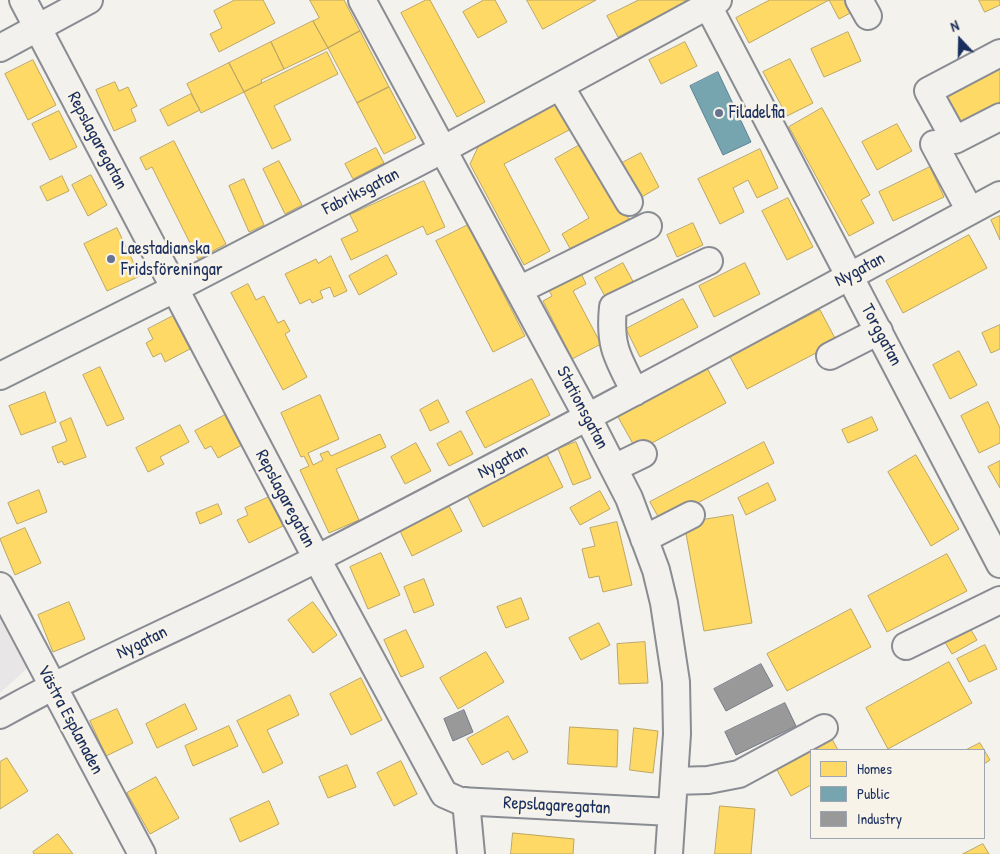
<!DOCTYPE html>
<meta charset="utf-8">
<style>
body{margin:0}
#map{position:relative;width:1000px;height:854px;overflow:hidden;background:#f4f2ec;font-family:"Patrick Hand",sans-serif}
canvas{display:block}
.legend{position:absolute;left:810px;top:749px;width:175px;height:90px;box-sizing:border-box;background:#f7f3e8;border:1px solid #9fa5b1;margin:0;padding:6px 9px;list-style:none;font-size:15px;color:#1b2f5e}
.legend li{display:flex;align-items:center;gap:10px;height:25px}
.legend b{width:25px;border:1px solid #9fa5b1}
.north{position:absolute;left:935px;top:15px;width:50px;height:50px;-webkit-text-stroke:4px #f7f3e8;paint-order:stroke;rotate:339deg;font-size:14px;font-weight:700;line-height:20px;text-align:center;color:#1b2f5e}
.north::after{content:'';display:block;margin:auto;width:18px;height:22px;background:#1b2f5e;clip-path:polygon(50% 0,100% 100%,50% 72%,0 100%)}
</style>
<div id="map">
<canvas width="1000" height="854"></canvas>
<ul class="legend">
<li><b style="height:14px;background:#ffd966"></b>Homes</li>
<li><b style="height:14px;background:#76a5af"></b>Public</li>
<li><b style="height:14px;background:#999"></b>Industry</li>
</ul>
<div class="north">N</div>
</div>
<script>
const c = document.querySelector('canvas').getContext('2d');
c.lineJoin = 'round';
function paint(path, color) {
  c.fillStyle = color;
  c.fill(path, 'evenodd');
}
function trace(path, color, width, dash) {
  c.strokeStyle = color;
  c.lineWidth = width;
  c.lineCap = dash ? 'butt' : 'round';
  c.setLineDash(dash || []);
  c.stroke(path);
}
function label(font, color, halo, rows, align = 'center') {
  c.font = font + ' "Patrick Hand",sans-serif';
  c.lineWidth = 5;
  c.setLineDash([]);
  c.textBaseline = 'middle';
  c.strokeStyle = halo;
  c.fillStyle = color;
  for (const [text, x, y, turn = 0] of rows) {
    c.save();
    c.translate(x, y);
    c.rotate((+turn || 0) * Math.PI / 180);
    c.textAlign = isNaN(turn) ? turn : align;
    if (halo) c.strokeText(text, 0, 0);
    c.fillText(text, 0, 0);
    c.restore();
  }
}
paint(new Path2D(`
 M0 600 33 663 0 693Z`), '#e9e6e8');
const homes = new Path2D(`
 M235 0H263L275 23 219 52 210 34 222 28 214 11Z
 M310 0H344L360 31 328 48 313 21 319 18Z
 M426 0H430L485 102 457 117 401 13Z
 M484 0H495L507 22 478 38 463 12Z
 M527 0H596L543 29Z
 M639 0H685L686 2 618 37 607 16Z
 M770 0H851L856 10 839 19 829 0 749 43 736 18Z
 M979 0H1000V5L985 12Z
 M313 21 328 48 284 69 271 42Z
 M360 31 389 87 357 103 328 48Z
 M848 32 861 61 824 77 811 49Z
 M271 42 284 69 261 80 262 83 244 92 229 63Z
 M685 42 697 66 661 84 649 60Z
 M327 52 338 74 274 106 291 140 272 149 244 92Z
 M790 59 813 103 787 116 763 72Z
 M33 60 56 105 28 120 5 74Z
 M1000 62V105L954 129 936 95Z
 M229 63 244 92 201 113 187 84Z
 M115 82 119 91 128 87 137 106 131 109 136 121 114 131 96 90Z
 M389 87 416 138 384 154 357 103Z
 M191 94 200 110 168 126 160 110Z
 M559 101 573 128 504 164 550 251 524 265 470 164 480 143Z
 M822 108 870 195 861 200 874 223 849 236 789 127Z
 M59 111 77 147 50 160 32 124Z
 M897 124 912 151 877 170 862 142Z
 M174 141 226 244 198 259 152 167 146 170 140 158Z
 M585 142 629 219 572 252 562 234 589 218 555 159Z
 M376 148 384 163 353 179 345 164Z
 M760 149 778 188 757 198 748 180 733 188 744 212 720 224 698 179Z
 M641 153 659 187 640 198 622 163Z
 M279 161 302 205 285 214 263 169Z
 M930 167 944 197 893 221 879 192Z
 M91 175 107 205 88 216 72 185Z
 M62 176 69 191 47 201 40 187Z
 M244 179 264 225 249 232 229 186Z
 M424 181 445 227 427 235 423 226 351 260 341 239 358 231 350 215Z
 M788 198 813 247 787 260 762 211Z
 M1000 216V240L991 220Z
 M693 223 703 245 677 257 667 235Z
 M468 225 525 336 493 352 436 241Z
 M117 228 140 276 107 291 84 244Z
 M969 235 987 268 903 313 886 281Z
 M387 255 397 274 359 295 349 276Z
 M331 256 347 291 334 297 330 287 320 291 323 298 312 303 310 299 300 304 285 274 316 259 318 263Z
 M623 263 635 285 607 300 595 278Z
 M745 263 760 294 714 317 699 286Z
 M579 269 586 284 573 291 601 344 572 359 543 301 552 296 546 285Z
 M248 284 256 300 264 296 278 323 284 320 290 331 285 334 307 377 283 390 231 293Z
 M683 299 698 327 640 357 626 329Z
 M820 310 837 342 747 389 730 357Z
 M173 316 190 349 165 362 161 353 153 357 146 343 153 339 148 329Z
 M1000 325V349L991 353 982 333Z
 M959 351 977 385 950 399 933 365Z
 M100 367 124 419 107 426 83 375Z
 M707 368 726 403 637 451 618 417Z
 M532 379 550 415 485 448 466 412Z
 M45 392 56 422 21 435 9 406Z
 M320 395 339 439 308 453 313 465 323 460 320 454 328 451 331 456 380 434 386 447 336 469 359 520 329 533 300 470 309 466 304 456 301 457 281 413Z
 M438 400 449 422 430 431 420 410Z
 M988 402 1000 428V443L979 453 961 416Z
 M225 415 242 445 218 458 211 446 205 449 195 431Z
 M872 417 878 430 848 443 842 430Z
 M71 418 86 457 64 465 62 461 58 463 52 447 67 441 60 423Z
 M180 425 189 442 160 457 164 464 148 472 136 448Z
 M461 431 473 454 449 466 437 444Z
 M576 442 591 478 573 485 558 449Z
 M764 442 774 463 661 522 650 502Z
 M416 443 431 471 405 484 391 457Z
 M547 455 563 487 483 527 467 495Z
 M916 455 959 529 931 546 888 472Z
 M1000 461V488L988 467Z
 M768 483 776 500 746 515 738 498Z
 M39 490 47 512 17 524 8 503Z
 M600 491 610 509 580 525 570 508Z
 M269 497 283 526 249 543 237 520 248 515 245 508Z
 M218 504 222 514 200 524 196 513Z
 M449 506 462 531 412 556 400 531Z
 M733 515 752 623 704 631 684 523Z
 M617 522 632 585 603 592 599 576 589 578 582 549 595 546 590 528Z
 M25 528 41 563 15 575 0 539Z
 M381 553 400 595 368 609 350 567Z
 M947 554 967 591 887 632 868 596Z
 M424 579 434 605 414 613 404 587Z
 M521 598 529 619 506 628 497 607Z
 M69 602 85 639 53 652 38 615Z
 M313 602 337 635 313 653 288 620Z
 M851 609 871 647 787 691 767 654Z
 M599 623 610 645 581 660 569 638Z
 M968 625 977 640 952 654 943 639Z
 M406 630 424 667 401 677 384 640Z
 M645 642 648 683 619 684 617 644Z
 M985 645 997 669 969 682 957 659Z
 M486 652 504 682 458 709 440 678Z
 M949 662 972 703 888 749 866 708Z
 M361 678 382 720 351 735 330 694Z
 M290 695 299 715 267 730 283 763 263 773 237 721Z
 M185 704 197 729 157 748 146 724Z
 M117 709 133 743 106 756 90 721Z
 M508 716 528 752 513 760 508 751 482 765 467 739Z
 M229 726 238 746 193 766 185 746Z
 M570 727 618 730 617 767 568 764Z
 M634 728 658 731 653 773 630 770Z
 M827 730 838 750H811V785L791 796 771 759Z
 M980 743 990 760 984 764V750H966Z
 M7 758 28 791 0 809V762Z
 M401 761 417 794 394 806 377 773Z
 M347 765 356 787 328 798 319 777Z
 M156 777 179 818 150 834 127 793Z
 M269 801 279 824 240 842 230 819Z
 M720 806 755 809 751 854H715Z
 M513 833 574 839 573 854H511Z
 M58 834 73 854H34L33 852Z
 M983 844 989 854H963Z`);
paint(homes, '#ffd966');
trace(homes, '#bba664', 1);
const public = new Path2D(`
 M718 72 751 142 723 155 690 86Z`);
paint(public, '#76a5af');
trace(public, '#5b8297', 1);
const industry = new Path2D(`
 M761 664 773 686 726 711 714 689Z
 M785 703 796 726 736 755 725 732Z
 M464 710 473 732 453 741 444 719Z`);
paint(industry, '#999');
trace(industry, '#737987', 1);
const minor = new Path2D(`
 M23 0 317 559 444 794 460 801 671 812
 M362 0 588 418 629 498 656 570 664 603 676 682 677 734 669 854
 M705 0 1000 564
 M859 0 868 16
 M0 48 89 0
 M1000 53 928 91 955 140 1000 117
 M560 86 629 202
 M934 144 970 211
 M519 290 648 226
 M830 356 879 331
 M0 376 174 289 444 149 718 0
 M635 392C618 358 609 347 613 307L709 261
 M614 468 643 454
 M644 539 691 515
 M0 586 142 854
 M906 646 1000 600
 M0 715C104 657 214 612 320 557 548 440 774 317 1000 195
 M674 781 708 780 739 774 824 728
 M466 801 471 854`);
trace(minor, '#898c92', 30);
trace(minor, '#f2f1ed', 26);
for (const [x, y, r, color] of [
 [719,113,5,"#677390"],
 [111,259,5,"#677390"]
]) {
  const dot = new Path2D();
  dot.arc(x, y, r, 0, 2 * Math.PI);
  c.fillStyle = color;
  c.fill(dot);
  trace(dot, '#f7f3e8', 2);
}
label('18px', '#1b2f5e', '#f7f3e8', [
 ["Filadelfia",729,113],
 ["Laestadianska",121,249],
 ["Fridsföreningar",121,270]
], 'left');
label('18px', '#1b2f5e', '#f7f3e8', [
 ["Repslagaregatan",97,141,62],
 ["Fabriksgatan",361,192,-27],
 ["Nygatan",860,270,-28],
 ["Torggatan",881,335,62],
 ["Stationsgatan",582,408,62],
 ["Nygatan",503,462,-28],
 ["Repslagaregatan",285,499,62],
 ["Nygatan",142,643,-26],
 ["Västra Esplanaden",70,720,62],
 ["Repslagaregatan",557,806,3]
]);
</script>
